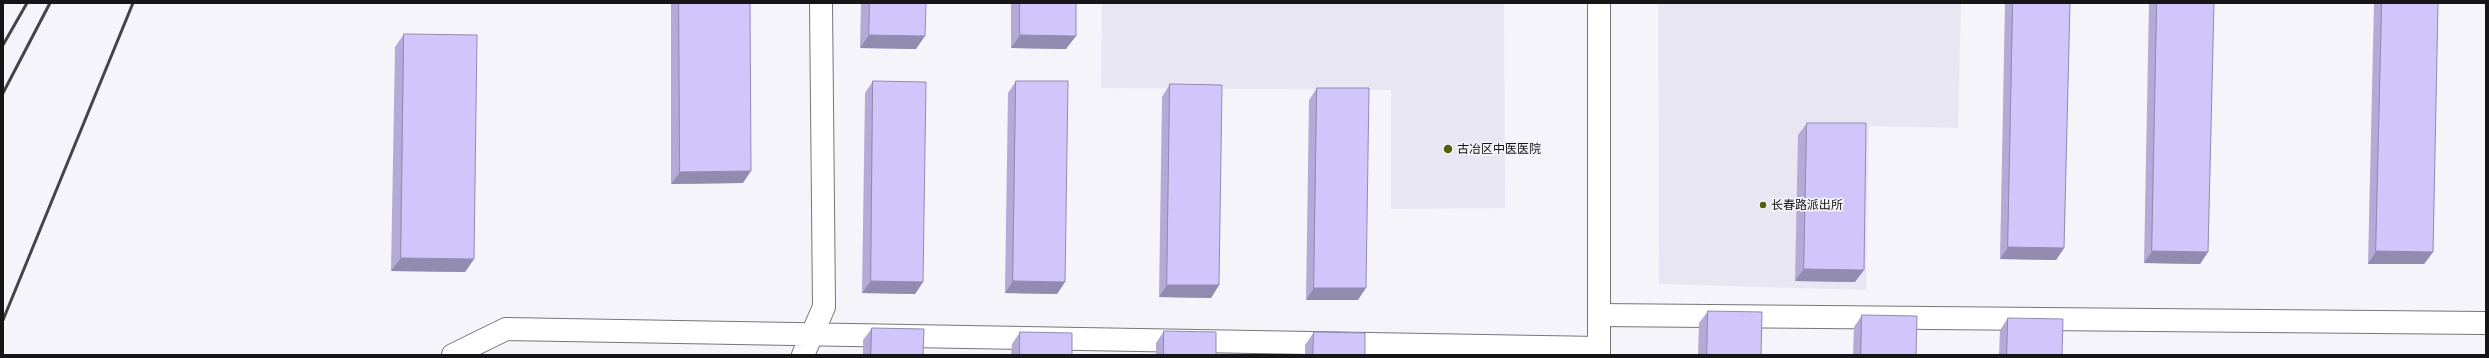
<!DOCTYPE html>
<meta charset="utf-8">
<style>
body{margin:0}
#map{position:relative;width:2489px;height:358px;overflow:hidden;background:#f5f4fa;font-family:Commissioner,sans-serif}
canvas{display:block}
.frame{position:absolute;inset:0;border:4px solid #161618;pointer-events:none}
</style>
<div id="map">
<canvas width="2489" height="358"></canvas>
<div class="frame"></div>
</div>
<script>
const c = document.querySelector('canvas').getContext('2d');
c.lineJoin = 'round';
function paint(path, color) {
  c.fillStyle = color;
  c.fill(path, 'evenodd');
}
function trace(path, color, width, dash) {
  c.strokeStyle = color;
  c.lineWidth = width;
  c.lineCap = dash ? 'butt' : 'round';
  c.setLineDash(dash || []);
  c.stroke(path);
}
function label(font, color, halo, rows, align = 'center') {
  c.font = font + ' Commissioner,"Noto Sans SC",sans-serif';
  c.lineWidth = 3.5;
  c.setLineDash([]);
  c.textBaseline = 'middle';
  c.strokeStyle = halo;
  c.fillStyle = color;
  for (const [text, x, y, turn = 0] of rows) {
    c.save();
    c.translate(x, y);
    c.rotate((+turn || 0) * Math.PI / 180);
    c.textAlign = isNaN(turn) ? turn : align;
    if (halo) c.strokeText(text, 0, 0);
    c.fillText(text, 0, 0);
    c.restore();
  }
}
paint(new Path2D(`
 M1102 3H1504L1505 208 1391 209V90L1101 88Z
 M1658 3H1961L1958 128 1869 126 1866 290 1659 284Z`), '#e8e6f3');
const street = new Path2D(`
 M1599 315 2486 323
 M453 355 506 329 1599 348
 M803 355 824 307 821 3`);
const secondary = new Path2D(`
 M1599 3V355`);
trace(street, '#76757a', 24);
trace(secondary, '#76757a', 24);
trace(street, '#fff', 22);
trace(secondary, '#fff', 22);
trace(new Path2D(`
 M3 45 27 3
 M3 93 50 3
 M3 320 133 3`), '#454548', 3);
paint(new Path2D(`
 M671 3H750L743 183 671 184Z
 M861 3H926L916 49 860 48Z
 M1011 3H1076L1066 49 1011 48Z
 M2005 3H2070L2064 248 2056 260 2000 259Z
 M2149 3H2214L2208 252 2200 264 2144 263Z
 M2374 3H2438L2433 252 2424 264H2368Z
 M404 34 474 259 465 272 391 271 395 47Z
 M873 81 923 282 915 294 862 293 865 93Z
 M1016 81 1065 282 1057 294 1005 293 1008 93Z
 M1170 84 1219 285 1211 298 1159 297 1162 97Z
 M1317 88 1358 300H1306L1309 100Z
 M1807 123 1855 282 1795 281 1798 135Z
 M1708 311 1761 355H1698L1699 323Z
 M1862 315 1916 355H1853L1854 327Z
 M2008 318 2062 355H1999L2000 330Z
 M872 328 923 355H863V340Z
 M1164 331 1216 355H1156V343Z
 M1020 332 1072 355H1011L1012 344Z
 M1314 332 1365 355H1305V345Z`), '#b3aad8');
paint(new Path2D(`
 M869 35 925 36 916 49 860 48Z
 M1020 35 1076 36 1066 49 1011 48Z
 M751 171 743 183 671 184 680 172Z
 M2008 247 2064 248 2056 260 2000 259Z
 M2152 251 2208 252 2200 264 2144 263Z
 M2376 251 2433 252 2424 264H2368Z
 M401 258 474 259 465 272 391 271Z
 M1804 269 1864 270 1855 282 1795 281Z
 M871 281 923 282 915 294 862 293Z
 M1013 281 1065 282 1057 294 1005 293Z
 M1167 285H1219L1211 298 1159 297Z
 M1314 288H1366L1358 300H1306Z`), '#928bb0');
const building = new Path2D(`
 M679 3H750L751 171 680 172Z
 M870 3H926L925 36 869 35Z
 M1020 3H1076V36L1020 35Z
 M2013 3H2070L2064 248 2008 247Z
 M2157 3H2214L2208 252 2152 251Z
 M2382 3H2438L2433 252 2376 251Z
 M404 34 477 35 474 259 401 258Z
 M873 81 926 82 923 282 871 281Z
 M1016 81H1068L1065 282 1013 281Z
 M1170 84 1222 85 1219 285H1167Z
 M1317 88H1369L1366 288H1314Z
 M1807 123H1866L1864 270 1804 269Z
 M1708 311 1762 312 1761 355H1707Z
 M1862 315 1917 316 1916 355H1861Z
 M2008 318 2063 319 2062 355H2007Z
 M872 328 924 329 923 355H871Z
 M1164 331 1216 332V355H1164Z
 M1020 332 1072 333V355H1020Z
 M1314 332 1365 333V355H1313Z`);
paint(building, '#d0c6fb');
trace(building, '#928bb0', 1);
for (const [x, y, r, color] of [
 [1448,149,5,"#506105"],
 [1763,205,4,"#506105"]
]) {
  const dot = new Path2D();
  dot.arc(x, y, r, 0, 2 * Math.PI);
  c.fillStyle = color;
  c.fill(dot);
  trace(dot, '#f5f4fa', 1.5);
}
label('12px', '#161618', '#f5f4fa', [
 ["古冶区中医医院",1457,149],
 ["长春路派出所",1771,205]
], 'left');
</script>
